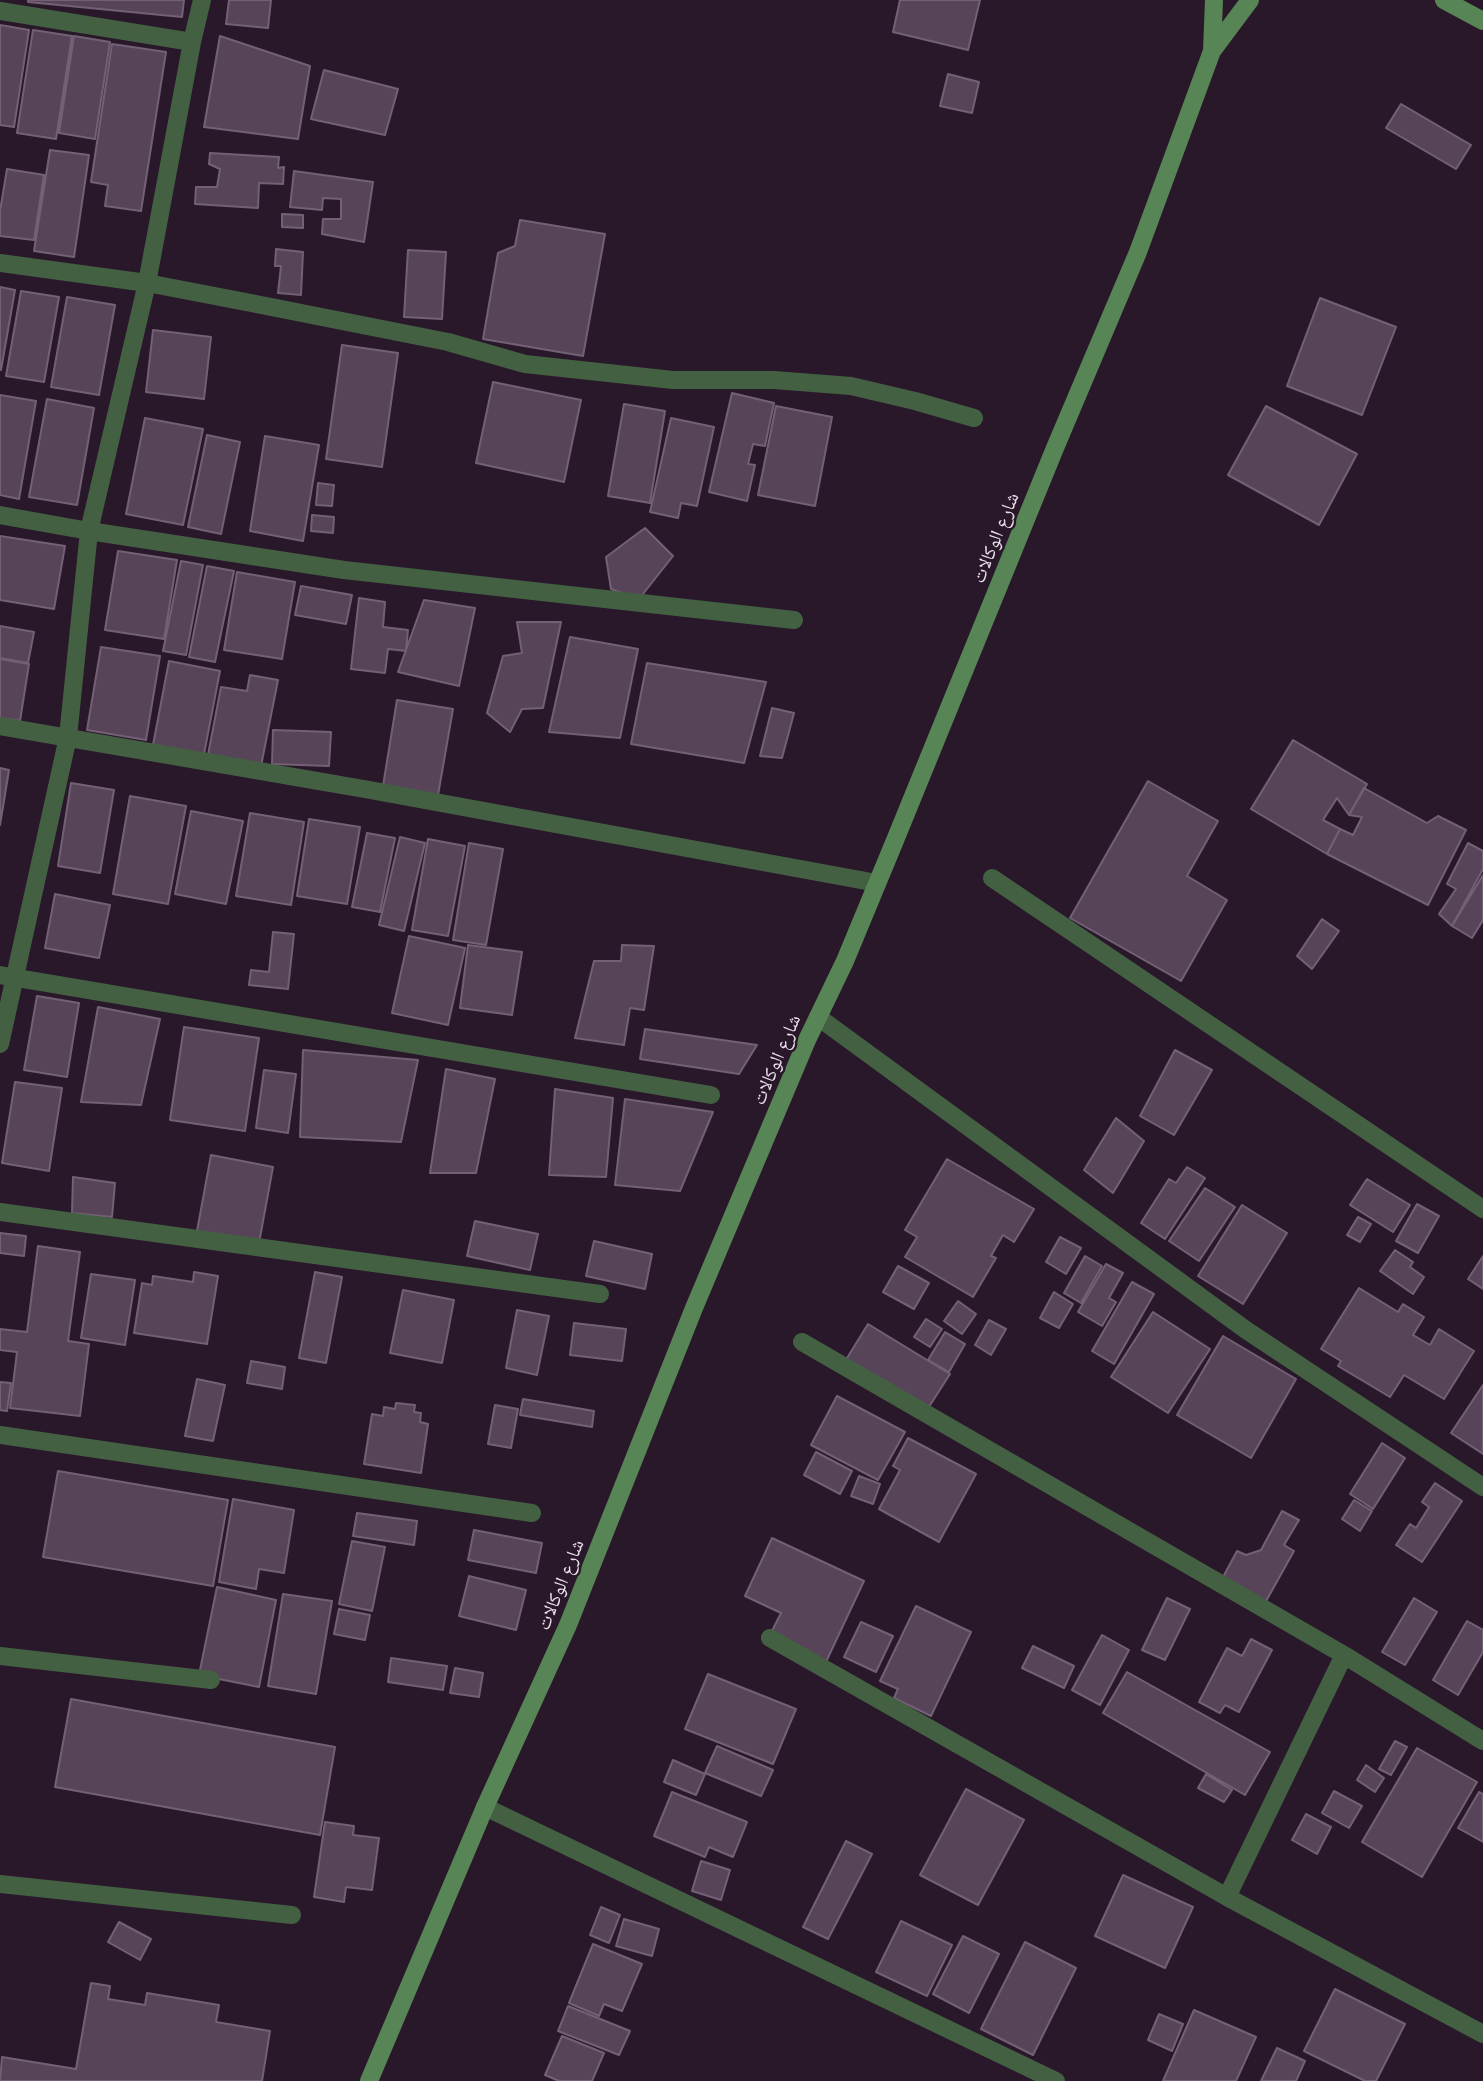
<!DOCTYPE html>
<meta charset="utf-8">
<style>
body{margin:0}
canvas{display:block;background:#29182a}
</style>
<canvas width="1483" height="2081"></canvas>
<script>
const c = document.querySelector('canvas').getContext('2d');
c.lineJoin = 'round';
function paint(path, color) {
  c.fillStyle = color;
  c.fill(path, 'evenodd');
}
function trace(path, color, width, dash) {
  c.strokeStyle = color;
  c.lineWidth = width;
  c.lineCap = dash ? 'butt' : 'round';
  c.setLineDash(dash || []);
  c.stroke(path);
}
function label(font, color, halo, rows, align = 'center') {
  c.font = font + ' "Noto Serif","Noto Naskh Arabic",serif';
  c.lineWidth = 5;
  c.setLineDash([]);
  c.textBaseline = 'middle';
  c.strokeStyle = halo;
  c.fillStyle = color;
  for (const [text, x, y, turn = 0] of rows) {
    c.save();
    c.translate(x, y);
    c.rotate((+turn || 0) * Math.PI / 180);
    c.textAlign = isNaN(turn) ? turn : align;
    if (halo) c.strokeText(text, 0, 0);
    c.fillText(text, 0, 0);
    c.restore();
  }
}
const building = new Path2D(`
 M28 0H184L182 17 28 2Z
 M229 0H271L268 28 226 24Z
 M900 0H980L968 50 893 32Z
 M0 25 29 30 14 127 0 125Z
 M33 30 72 36 56 139 17 133Z
 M74 36 110 42 95 139 59 133Z
 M220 36 310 66 298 139 204 127Z
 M112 44 166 52 141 211 105 206 108 185 91 182Z
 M324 70 398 89 385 135 311 119Z
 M948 74 979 82 972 113 940 106Z
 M1401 104 1471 145 1456 169 1386 128Z
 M50 150 89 155 74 257 34 251Z
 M210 153 279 157 278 168 284 167 283 184 259 183 258 208 195 204 196 187H217L220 169 209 164Z
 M7 169 44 175 34 240 0 236V211Z
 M294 171 373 182 364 242 322 234 323 219H341V199L323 198 322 210 290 207Z
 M282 214 303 215V228L282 227Z
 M520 220 605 234 583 356 483 339 498 253 515 246Z
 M276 249 303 252 301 295 278 293 281 266H275Z
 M408 250 446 252 442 319 404 317Z
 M0 287 15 290 1 370 0 369Z
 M21 291 59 297 44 382 6 376Z
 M67 297 115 305 99 395 51 387Z
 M1320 298 1396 327 1362 415 1287 386Z
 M153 330 211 337 204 399 146 392Z
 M342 345 398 353 382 467 326 459Z
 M493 382 581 400 564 482 476 463Z
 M732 393 774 403 765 446 753 444 748 464 755 465 747 501 709 492Z
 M0 395 36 401 19 499 0 495Z
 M47 399 94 408 77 505 29 497Z
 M624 404 665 411 650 503 608 496Z
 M776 406 832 417 815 506 758 495Z
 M1266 406 1357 454 1319 525 1228 475Z
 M145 418 203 429 183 525 126 514Z
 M671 418 714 427 697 506 681 503 678 518 650 512Z
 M207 435 240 442 221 534 188 527Z
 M265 436 319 445 303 541 250 531Z
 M318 483 334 485 332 506 316 505Z
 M312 515 334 517 333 533 311 531Z
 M645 528 673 556 639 599 611 589 606 557Z
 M0 536 65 546 54 609 0 600Z
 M118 551 177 560 164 639 105 630Z
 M181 561 203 565 186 655 163 651Z
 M207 566 234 571 215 662 189 657Z
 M237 572 295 582 282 659 224 650Z
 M301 586 352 595 346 624 295 615Z
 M359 598 385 602 383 627 408 630 406 651 388 649 385 673 351 669Z
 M424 600 475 608 459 686 398 672Z
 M517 622H561L543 708 522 709 510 732 487 713 503 656 522 653Z
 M0 626 34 632 28 663 0 658Z
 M570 637 638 649 620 738 549 732Z
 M101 647 160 656 146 740 87 730Z
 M0 659 29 664 20 721 0 718Z
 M169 661 220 671 204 754 153 745Z
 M647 663 766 682 744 763 631 744Z
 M250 675 278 680 261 766 208 755 221 687 247 691Z
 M397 700 453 709 438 795 383 786Z
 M772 708 794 713 782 758 760 756Z
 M273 730 331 732 329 766 272 764Z
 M1293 740 1367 784 1349 815 1337 798 1323 820 1340 829 1327 854 1251 809Z
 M0 768 9 770 0 825Z
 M1148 781 1218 821 1187 876 1227 900 1181 981 1070 918Z
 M71 783 114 790 100 873 58 866Z
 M1364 788 1427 823 1438 816 1466 830 1428 905 1327 854 1340 829 1353 835 1362 817 1349 815Z
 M130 796 186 806 168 904 113 894Z
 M191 811 243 821 226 904 175 894Z
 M250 813 304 822 291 905 236 896Z
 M309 819 360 827 347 904 297 896Z
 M367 833 395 838 380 912 352 907Z
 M400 837 425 843 404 931 379 925Z
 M428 839 465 846 448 936 412 930Z
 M469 843 503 849 486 945 453 940Z
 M1468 843 1483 851V869L1452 926 1439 914 1456 889 1447 884Z
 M1483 875V920L1472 938 1452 926Z
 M55 894 110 905 99 958 45 948Z
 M1322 919 1339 931 1312 969 1297 956Z
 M273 932 294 934 288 989 249 985 251 970 269 972Z
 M409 936 465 948 448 1025 392 1013Z
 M468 945 522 952 512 1015 460 1008Z
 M622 945 654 946 644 1010 630 1008 624 1045 575 1038 594 961H621Z
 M37 996 79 1003 67 1077 24 1070Z
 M98 1007 160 1019 141 1105 81 1102Z
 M184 1027 259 1038 245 1131 170 1120Z
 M645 1029 757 1045 739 1074 640 1059Z
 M303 1050 418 1060 401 1142 300 1137Z
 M1175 1050 1212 1070 1174 1135 1140 1116Z
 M446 1069 495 1079 476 1173H430Z
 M264 1070 296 1074 288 1133 256 1128Z
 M15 1082 62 1088 49 1171 2 1163Z
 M555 1089 613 1098 606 1177 549 1175Z
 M625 1099 713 1112 680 1191 615 1185Z
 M1116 1118 1144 1141 1113 1193 1084 1170Z
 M211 1155 273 1167 259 1243 197 1231Z
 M947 1159 1034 1209 1014 1242 1003 1235 991 1256 996 1258 973 1297 905 1257 917 1237 905 1230Z
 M1187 1167 1205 1178 1165 1239 1141 1223 1169 1179 1176 1183Z
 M73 1177 115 1183 112 1217 72 1213Z
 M1367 1179 1410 1205 1393 1232 1350 1205Z
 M1205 1188 1235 1207 1199 1261 1169 1241Z
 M1417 1204 1439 1216 1418 1253 1396 1241Z
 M1242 1205 1287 1233 1243 1304 1198 1276Z
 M1358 1217 1371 1224 1360 1242 1347 1235Z
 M475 1221 538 1234 530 1270 467 1256Z
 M0 1233 26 1236 24 1256 0 1253Z
 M1060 1237 1081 1248 1066 1274 1046 1262Z
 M594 1241 652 1254 645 1289 586 1276Z
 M38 1246 80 1252 68 1341 89 1344 80 1416 10 1408 17 1352 0 1350V1329L27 1332Z
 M1395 1250 1413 1262 1410 1267 1424 1277 1413 1294 1380 1271Z
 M1085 1256 1102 1266 1081 1303 1064 1293Z
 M1483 1256V1289L1468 1279Z
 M1106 1264 1123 1273 1109 1298 1116 1302 1102 1326 1078 1312Z
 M898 1266 929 1283 914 1309 883 1292Z
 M194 1272 218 1276 207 1344 134 1333 142 1283 152 1285 153 1276 193 1282Z
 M315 1272 342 1277 326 1363 299 1358Z
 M91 1274 135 1280 125 1345 81 1338Z
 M1132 1282 1154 1294 1114 1364 1092 1351Z
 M1359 1288 1398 1312 1403 1304 1424 1317 1413 1335 1430 1345 1439 1329 1474 1351 1444 1399 1404 1375 1390 1397 1338 1366 1341 1361 1321 1349Z
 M403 1290 454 1300 442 1363 390 1353Z
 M1054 1292 1073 1304 1059 1328 1040 1318Z
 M958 1301 976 1314 962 1334 944 1321Z
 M517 1310 549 1316 537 1375 506 1368Z
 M1153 1312 1210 1349 1168 1413 1111 1377Z
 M926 1319 942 1329 930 1347 914 1337Z
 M989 1320 1006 1329 991 1355 975 1345Z
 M574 1323 626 1329 622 1361 570 1355Z
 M868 1324 950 1374 925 1413 844 1363Z
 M945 1332 965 1344 949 1372 928 1360Z
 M1223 1336 1296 1379 1251 1458 1177 1415Z
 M251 1361 285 1367 282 1389 247 1383Z
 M197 1379 225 1385 213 1441 185 1436Z
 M0 1382 11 1383 7 1411 0 1410Z
 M1483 1385V1454L1451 1433Z
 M837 1396 905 1432 878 1480 811 1445Z
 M523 1399 594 1411 592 1427 520 1415Z
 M396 1403 415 1405 414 1412 421 1413 420 1422 428 1424 421 1473 364 1464 372 1414 383 1416 384 1407 395 1409Z
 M495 1405 518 1409 511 1448 488 1444Z
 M908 1438 976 1474 939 1542 879 1509 900 1470 893 1466Z
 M1382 1443 1405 1458 1373 1509 1350 1494Z
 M816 1452 852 1471 840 1494 804 1475Z
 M58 1471 228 1500 213 1586 43 1557Z
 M859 1476 880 1484 873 1504 851 1496Z
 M1435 1483 1462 1501 1422 1562 1396 1545 1410 1524 1416 1528 1429 1507 1422 1502Z
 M233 1499 294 1510 284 1573 259 1569 256 1589 219 1582Z
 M1354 1500 1372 1511 1360 1531 1342 1519Z
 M1282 1511 1299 1520 1284 1545 1294 1551 1265 1603 1222 1579 1237 1551 1246 1555 1261 1550Z
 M357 1513 417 1521 414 1545 353 1536Z
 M474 1530 542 1543 536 1573 468 1560Z
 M772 1538 864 1581 825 1664 769 1637 781 1613 745 1596Z
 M352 1541 385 1547 372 1611 339 1604Z
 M469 1576 526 1590 516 1630 459 1616Z
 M217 1587 276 1600 259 1687 199 1675Z
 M283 1594 332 1601 316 1694 268 1686Z
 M1167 1598 1190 1609 1165 1660 1142 1650Z
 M1414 1598 1437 1612 1405 1665 1382 1652Z
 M916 1606 971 1632 931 1716 894 1698 898 1689 880 1681Z
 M339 1609 370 1615 365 1640 334 1634Z
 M1467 1621 1483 1630V1652L1458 1695 1433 1680Z
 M861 1622 893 1636 876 1672 844 1657Z
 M1102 1635 1129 1650 1100 1705 1072 1690Z
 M1251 1639 1272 1650 1239 1712 1225 1705 1220 1713 1199 1702 1227 1648 1242 1656Z
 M1033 1646 1074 1666 1064 1688 1022 1668Z
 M391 1658 447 1666 443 1690 388 1682Z
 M455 1668 483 1673 479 1697 450 1693Z
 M1127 1672 1270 1752 1245 1795 1103 1713Z
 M708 1674 796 1709 773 1764 685 1729Z
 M71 1699 335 1747 320 1835 55 1787Z
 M1395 1741 1407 1747 1391 1775 1379 1769Z
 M717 1746 773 1770 761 1796 705 1773Z
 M1417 1748 1477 1782 1422 1877 1362 1842Z
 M673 1760 705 1774 696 1795 664 1782Z
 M1366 1765 1384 1778 1375 1792 1357 1780Z
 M1206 1774 1232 1790 1224 1802 1198 1788Z
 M966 1789 1024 1820 978 1905 920 1875Z
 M1334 1791 1362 1806 1349 1828 1322 1813Z
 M672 1792 747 1822 733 1857 709 1847 705 1857 654 1836Z
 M1479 1792 1483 1794V1842L1458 1828Z
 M1306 1814 1331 1827 1317 1854 1292 1840Z
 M325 1822 354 1826 353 1835 379 1838 372 1890 346 1887 344 1902 314 1897Z
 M846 1841 872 1854 828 1939 803 1927Z
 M701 1861 730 1870 721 1900 692 1891Z
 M1123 1875 1193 1907 1165 1968 1095 1936Z
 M601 1907 620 1915 609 1943 590 1935Z
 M624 1919 659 1929 652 1956 616 1946Z
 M901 1921 952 1945 927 1996 876 1972Z
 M119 1922 151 1939 140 1960 108 1942Z
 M963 1936 999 1954 969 2013 933 1994Z
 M1025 1942 1076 1968 1033 2055 981 2029Z
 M593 1944 642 1964 622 2011 604 2004 599 2016 569 2003Z
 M91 1983 110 1986 108 1999 145 2005 147 1993 219 2005 216 2022 270 2031 262 2081H0L2 2057 76 2069Z
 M1335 1989 1405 2024 1376 2081H1365L1304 2051Z
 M568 2006 630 2031 619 2055 558 2031Z
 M1194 2010 1256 2037 1236 2081H1163Z
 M1159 2014 1183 2024 1172 2051 1148 2040Z
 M562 2036 604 2053 592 2081H559L545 2075Z
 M1277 2048 1305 2061 1296 2081H1261Z`);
paint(building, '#574459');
trace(building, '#736075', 2);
trace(new Path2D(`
 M0 11 192 42
 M0 263 147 283 251 303 448 342 525 364 673 380H774L851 386 915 401 974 418
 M0 515 89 531 344 570 794 620
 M0 726 370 790 877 883
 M992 878 1483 1209
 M0 975 711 1095
 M818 1017 1246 1330 1483 1487
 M0 1044 68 737 89 531 147 283 192 42 202 0
 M0 1212 600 1294
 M802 1342 1344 1655 1483 1741
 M0 1435 532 1513
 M770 1638 1227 1897 1483 2034
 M0 1656 211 1680
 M485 1807 1056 2081
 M0 1884 292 1915
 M1227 1897 1344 1655`), '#446043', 18);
trace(new Path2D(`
 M1444 0 1483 21
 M1212 51 1214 0
 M369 2081 485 1807 568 1625 694 1308 807 1040 845 961 896 838 1055 448 1138 252 1212 51 1250 0`), '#578556', 18);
label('19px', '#eadfeb', '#29182a', [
 ["شارع الوكالات",996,538,-68],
 ["شارع الوكالات",777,1060,-67],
 ["شارع الوكالات",561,1585,-68]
]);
</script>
